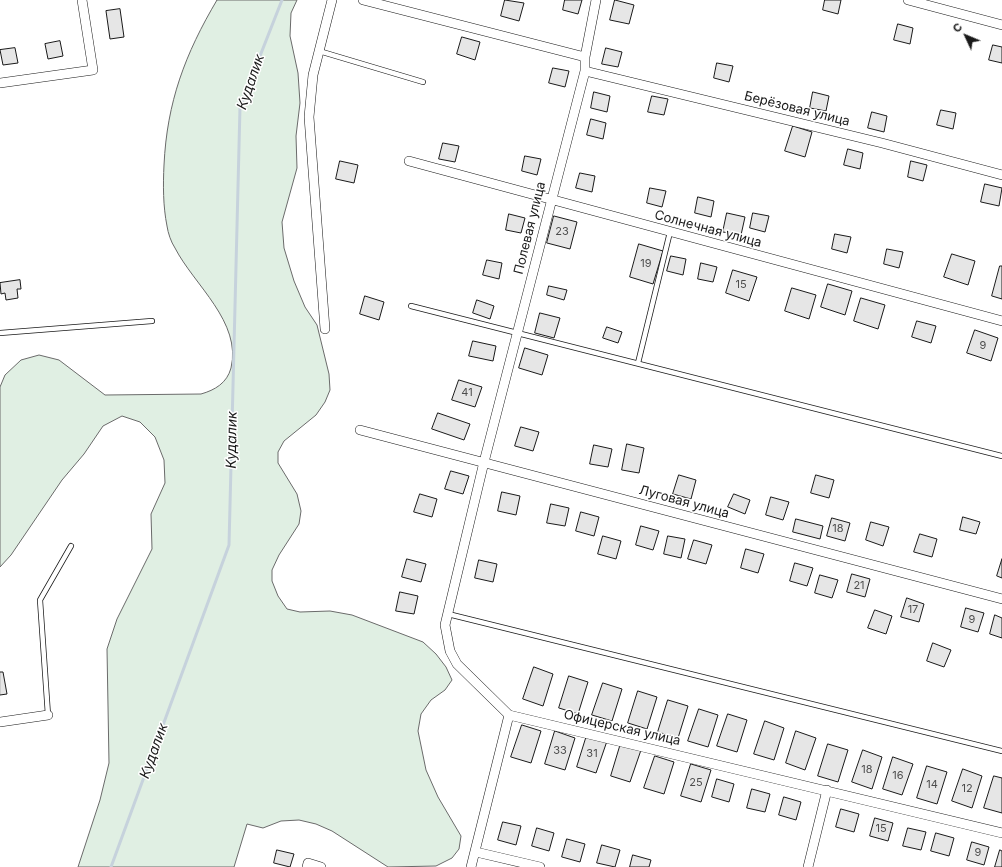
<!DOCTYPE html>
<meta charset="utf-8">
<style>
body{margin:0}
#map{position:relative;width:1002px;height:867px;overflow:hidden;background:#fff;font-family:Inter,sans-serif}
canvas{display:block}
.north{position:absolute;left:946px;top:16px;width:40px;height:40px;-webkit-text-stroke:3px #fff;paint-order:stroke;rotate:314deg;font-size:11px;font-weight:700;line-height:16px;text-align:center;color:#1a1a1a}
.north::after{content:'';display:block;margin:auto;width:14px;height:18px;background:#1a1a1a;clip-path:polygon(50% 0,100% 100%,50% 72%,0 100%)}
</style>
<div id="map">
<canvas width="1002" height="867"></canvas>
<div class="north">С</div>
</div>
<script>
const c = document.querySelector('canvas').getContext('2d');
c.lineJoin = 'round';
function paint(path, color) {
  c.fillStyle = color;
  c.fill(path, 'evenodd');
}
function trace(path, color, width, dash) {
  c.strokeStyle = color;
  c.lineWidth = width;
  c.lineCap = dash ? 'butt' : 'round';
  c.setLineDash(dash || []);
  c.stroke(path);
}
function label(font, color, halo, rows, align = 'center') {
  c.font = font + ' Inter,sans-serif';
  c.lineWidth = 3;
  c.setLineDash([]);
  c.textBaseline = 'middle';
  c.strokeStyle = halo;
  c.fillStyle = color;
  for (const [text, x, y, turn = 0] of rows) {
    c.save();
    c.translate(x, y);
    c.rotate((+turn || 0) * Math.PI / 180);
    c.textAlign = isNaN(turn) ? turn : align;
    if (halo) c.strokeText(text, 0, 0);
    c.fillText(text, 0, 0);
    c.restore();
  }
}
const green = new Path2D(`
 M217 0H297L291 13 290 36 298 73 300 103 296 136 297 168 282 222 284 248 294 281 305 307 317 325 329 374 330 390 325 402 316 415 284 441 278 452V463L297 494 301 511 299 524 279 555 272 570V581L278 596 287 609 300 612 330 611 352 615 423 642 436 654 446 667 452 680 445 690 431 700 421 714 418 731 426 770 438 797 461 836 459 849 452 858 436 866 388 867 332 831 316 824 299 820 281 821 263 828 247 824 234 867H78L100 800 109 763 107 649 117 619 152 549 151 514 165 483 164 460 155 437 140 422 122 416 103 426 84 454 62 480 11 555 0 567V387L5 375 21 360 39 355 59 360 105 395 201 394C215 390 227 383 231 368 242 322 194 285 175 248 171 242 168 233 167 226 163 206 163 185 164 165 167 102 185 54 217 0Z`);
paint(green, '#e0efe3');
trace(green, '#6a6a6a', 1);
trace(new Path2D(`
 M111 867 229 545 240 107 282 0`), '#c6d2dc', 3);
const building = new Path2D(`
 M505 0 524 3 519 21 501 16Z
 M565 0H582L578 14 563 10Z
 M615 0 634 5 629 24 610 20Z
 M825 0H841L838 14 823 10Z
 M120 9 124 37 110 39 106 11Z
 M898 24 913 28 910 44 894 40Z
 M462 37 480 42 475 60 457 54Z
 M60 41 63 56 48 59 45 44Z
 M993 45 1002 47V63L989 60Z
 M15 48 18 63 3 65 0 50Z
 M606 48 622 52 618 67 602 64Z
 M717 63 733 66 729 82 714 78Z
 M553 68 569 71 565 87 549 83Z
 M594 92 610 96 607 112 591 108Z
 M813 92 829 96 826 111 810 108Z
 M652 96 668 99 664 115 648 112Z
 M941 110 956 113 953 129 937 125Z
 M872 112 887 116 884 132 868 128Z
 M591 119 606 123 603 139 587 135Z
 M793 126 812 132 805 157 785 151Z
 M443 143 459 146 455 162 439 159Z
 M848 149 863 153 860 169 844 165Z
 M525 156 541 159 537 175 522 171Z
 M340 161 358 165 354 183 336 179Z
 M911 161 927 165 923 181 908 177Z
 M580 173 595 176 592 192 576 188Z
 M985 184 1002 188 999 206 981 202Z
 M650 188 666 191 662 207 647 203Z
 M698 197 714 201 711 217 695 213Z
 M727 213 745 217 741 235 723 232Z
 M753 213 769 216 765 232 750 228Z
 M509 214 525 218 521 233 506 230Z
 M554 216 577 222 570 249 547 243Z
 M835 234 851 237 847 253 832 249Z
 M639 244 663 251 653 284 630 277Z
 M887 249 903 252 899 268 884 264Z
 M952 254 975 261 968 285 944 277Z
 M671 256 686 259 683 275 667 271Z
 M487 260 502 263 499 279 483 275Z
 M701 263 717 267 713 282 698 279Z
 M1000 266H1002V299L992 296Z
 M733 270 757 277 749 301 726 293Z
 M20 280 21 289H17L18 298 6 300 5 293 1 294 0 283Z
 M828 284 852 291 845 315 821 307Z
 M549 286 567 290 564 300 547 295Z
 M792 288 816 295 809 319 785 311Z
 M365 296 384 302 379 320 360 314Z
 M861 298 885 305 878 329 854 321Z
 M477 300 494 306 490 319 473 313Z
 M540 313 560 318 554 338 535 333Z
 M917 321 936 326 931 343 912 337Z
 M607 327 622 332 618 343 603 338Z
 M975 330 998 338 991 361 967 353Z
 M473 341 496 346 493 361 469 356Z
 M525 348 548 355 542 375 519 368Z
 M459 380 482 387 475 407 452 400Z
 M438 413 470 424 464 440 432 429Z
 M521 427 539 432 533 451 515 446Z
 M627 444 644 448 639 473 622 470Z
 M594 445 612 449 608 467 590 464Z
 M451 471 469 476 463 494 445 489Z
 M679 475 696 480 691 499 673 494Z
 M816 475 834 480 829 498 811 493Z
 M502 492 520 496 516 515 498 511Z
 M420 494 437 499 432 517 414 512Z
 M734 494 750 500 745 514 728 507Z
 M771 497 789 502 783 520 766 515Z
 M551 504 569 508 565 526 547 523Z
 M581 512 599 517 594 536 576 531Z
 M963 517 980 522 976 534 960 530Z
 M832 518 850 523 845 541 827 536Z
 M796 519 823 526 820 539 793 532Z
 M871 522 889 527 883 546 866 540Z
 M641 526 659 531 653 550 636 545Z
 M920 534 937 539 932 557 914 552Z
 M603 536 621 541 616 559 598 554Z
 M668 536 685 539 681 558 664 554Z
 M694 540 712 545 706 564 688 559Z
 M746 549 764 554 758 573 741 568Z
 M407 559 426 564 421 582 402 577Z
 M1002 559V578L997 576Z
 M479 560 497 564 493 582 475 578Z
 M795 563 813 568 807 586 790 581Z
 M852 574 870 579 865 597 847 592Z
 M820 575 838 580 832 598 815 593Z
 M400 592 418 596 414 614 396 611Z
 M907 598 924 604 919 622 901 617Z
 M966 608 984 613 978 632 961 627Z
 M875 610 892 616 886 634 868 628Z
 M995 615 1002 618V638L990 634Z
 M933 643 951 650 944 667 927 661Z
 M534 667 553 674 543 706 523 699Z
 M0 672H3L7 694 0 695Z
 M569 676 588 682 578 714 559 708Z
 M603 683 622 689 612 721 592 715Z
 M638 691 657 697 647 729 628 723Z
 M668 700 688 706 678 738 658 732Z
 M699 709 718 715 708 747 688 741Z
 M728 714 747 720 737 752 717 746Z
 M765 721 784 728 774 760 754 754Z
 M522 725 541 731 531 763 511 757Z
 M555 731 575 738 565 770 545 764Z
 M796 731 816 738 805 770 786 763Z
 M587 735 607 741 596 773 577 767Z
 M621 743 641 750 630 782 611 776Z
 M828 744 848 750 838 782 818 776Z
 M863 750 882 757 872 789 852 782Z
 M655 756 674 762 664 794 644 788Z
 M893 757 913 764 902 795 883 789Z
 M691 764 711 770 701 802 681 796Z
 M927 766 947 772 937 804 917 798Z
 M963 769 982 776 972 808 952 801Z
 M994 776 1002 778V813L984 808Z
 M717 779 734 784 729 802 712 797Z
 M752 789 770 794 765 812 747 808Z
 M784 797 801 802 796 820 779 815Z
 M841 809 859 814 854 832 836 827Z
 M875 818 893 823 888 841 870 836Z
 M503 822 521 826 516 845 498 840Z
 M537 828 554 833 549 851 532 846Z
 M908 828 926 832 921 850 903 846Z
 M936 833 954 838 949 856 931 851Z
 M567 839 585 844 580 862 562 857Z
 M972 842 989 847 984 865 967 860Z
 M602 845 620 850 615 867 597 863Z
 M277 850 294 854 290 867 274 863Z
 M1000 850 1002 851V867H995Z
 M633 855 651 860 649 867H630Z`);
paint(building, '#e6e6e6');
trace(building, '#1a1a1a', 1);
const lane = new Path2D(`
 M319 51 423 82
 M411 306 1002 456
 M0 333 152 321
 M638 363 670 232
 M448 614 1002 751
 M48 715 40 600 71 546`);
const street = new Path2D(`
 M363 0 585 57
 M596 0 585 57V71L484 462 445 625 450 651 457 664 509 715 1002 833
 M908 0 1002 25
 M585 71 882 143 1002 175
 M0 83 93 70 82 0
 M409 161 1002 321
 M325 329 309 117 313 75 332 0
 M360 430 1002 599
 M0 722 48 715
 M476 852 540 867
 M307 867 308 863 321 867
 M471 867 509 715
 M808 867 827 790`);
trace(lane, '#1a1a1a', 6);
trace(street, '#1a1a1a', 10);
trace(lane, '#fff', 4.5);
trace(street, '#fff', 9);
label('11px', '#4d4d4d', null, [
 ["23",562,232],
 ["19",646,264],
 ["15",741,285],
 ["9",983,346],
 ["41",467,393],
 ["18",838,529],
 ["21",859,586],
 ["17",913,610],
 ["9",972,620],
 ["33",560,751],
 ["31",592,754],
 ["18",867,770],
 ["16",898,776],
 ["25",696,783],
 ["14",932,785],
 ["12",967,789],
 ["15",881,829],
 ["9",978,853]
]);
label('13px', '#1a1a1a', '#fff', [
 ["Берёзовая улица",797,109,14],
 ["Полевая улица",530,228,-76],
 ["Солнечная улица",708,229,15],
 ["Луговая улица",684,502,15],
 ["Офицерская улица",622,728,13]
]);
label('italic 14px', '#1a1a1a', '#fff', [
 ["Кудалик",251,82,-71],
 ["Кудалик",232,440,-89],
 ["Кудалик",154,751,-70]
]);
</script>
